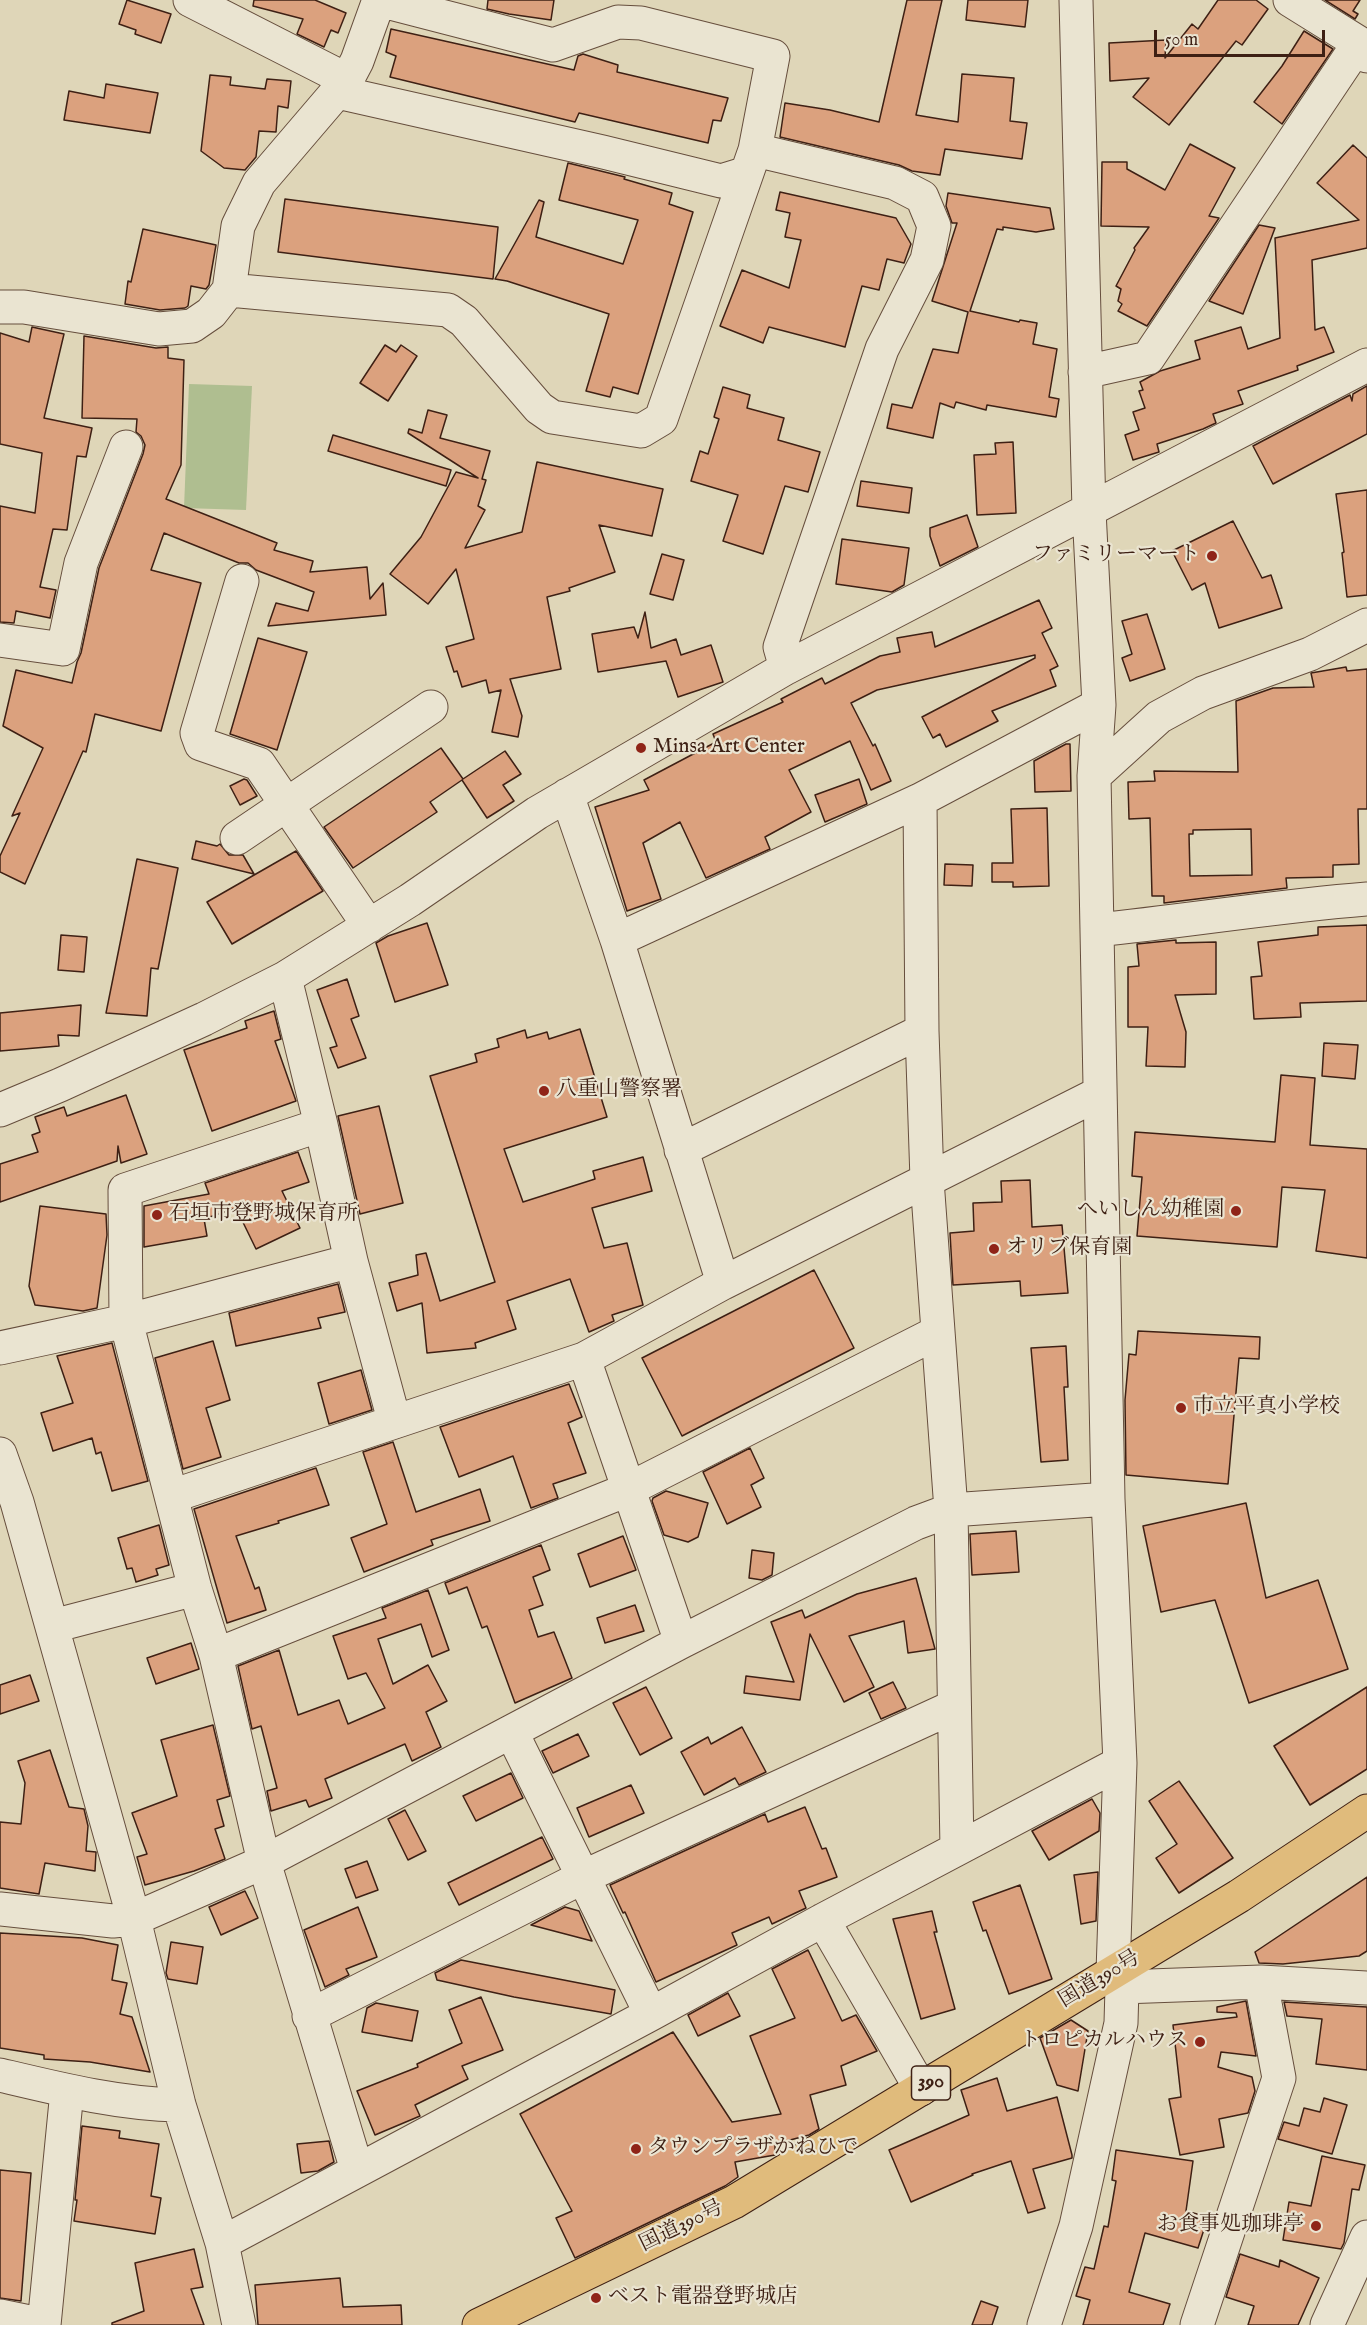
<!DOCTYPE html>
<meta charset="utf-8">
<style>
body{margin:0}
#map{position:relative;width:1367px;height:2325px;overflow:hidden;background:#dfd6b8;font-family:"IM FELL English",serif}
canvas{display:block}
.scale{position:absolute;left:1154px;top:30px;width:171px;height:27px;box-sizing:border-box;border:3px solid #3e2014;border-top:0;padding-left:8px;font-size:18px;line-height:21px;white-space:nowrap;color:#3e2014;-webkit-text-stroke:4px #eae4d1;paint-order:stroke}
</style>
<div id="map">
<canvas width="1367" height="2325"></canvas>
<div class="scale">50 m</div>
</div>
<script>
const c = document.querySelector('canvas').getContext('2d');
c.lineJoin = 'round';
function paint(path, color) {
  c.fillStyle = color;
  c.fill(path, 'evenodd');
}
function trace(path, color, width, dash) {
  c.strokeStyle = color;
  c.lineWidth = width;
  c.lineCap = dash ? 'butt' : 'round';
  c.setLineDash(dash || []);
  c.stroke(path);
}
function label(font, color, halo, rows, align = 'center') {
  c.font = font + ' "IM FELL English","Noto Serif JP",serif';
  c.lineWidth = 4.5;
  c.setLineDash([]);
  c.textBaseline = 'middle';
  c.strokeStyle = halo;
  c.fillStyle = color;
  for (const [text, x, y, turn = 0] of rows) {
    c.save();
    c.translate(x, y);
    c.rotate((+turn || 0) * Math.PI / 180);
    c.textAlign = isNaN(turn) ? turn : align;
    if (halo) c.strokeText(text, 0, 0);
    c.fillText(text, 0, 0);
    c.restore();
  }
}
paint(new Path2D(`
 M189 384 252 386 246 510 184 508Z`), '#afbe90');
const building = new Path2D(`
 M127 0 171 14 161 43 135 34 136 30 119 24Z
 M254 0H315L346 13 338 33 331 30 324 47 297 34 303 19 253 6Z
 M488 0H554L551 20 509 14 487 9Z
 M907 0H942L916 115 958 122 962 74 1014 78 1010 121 1027 123 1022 159 945 149 940 175 912 171 899 165 780 137 785 103 830 110 879 122Z
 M968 0H1028L1025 27 966 20Z
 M1218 0H1256L1268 9 1242 45 1236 41 1169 125 1133 97 1149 78 1110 81 1109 43 1166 40 1165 58 1192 24 1198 29Z
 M1325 0H1360L1353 11 1358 14 1355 19Z
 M391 29 574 70 578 56 583 54 618 65 617 72 728 98 721 121 713 120 708 143 579 113 575 122 390 77 396 56 386 52Z
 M1304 31 1333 49 1282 124 1254 102 1282 66Z
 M210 75 231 77 230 85 265 89 267 79 291 81 288 108 278 106 276 132 259 131 256 157 245 170 224 168 201 151Z
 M106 84 158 93 150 133 64 120 69 91 104 98Z
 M1190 144 1235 168 1209 216 1219 218 1147 326 1118 311 1122 304 1118 301 1121 289 1116 286 1135 250 1134 248 1149 227 1101 226 1102 162H1127V169L1165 190Z
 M1353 145 1367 158V248L1312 260 1315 330 1324 327 1334 352 1297 366 1298 370 1238 391 1243 404 1213 414 1216 423 1203 429 1157 444 1159 452 1133 460 1125 435 1139 430 1133 412 1145 408 1139 391 1143 390 1140 382 1160 371 1200 359 1195 341 1241 327 1248 349 1280 338 1275 238 1359 220 1317 183Z
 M568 163 625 177 624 179 672 193 669 204 693 212 638 394 613 387 610 397 586 391 609 314 507 281 495 279 539 200 544 202 536 237 623 264 638 220 559 200Z
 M780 192 896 218 911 244 904 263 887 259 879 290 862 286 845 347 769 327 763 343 720 326 742 270 789 288 801 240 785 237 790 213 776 210Z
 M948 193 1050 208 1054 229 1036 232 1003 227V230L997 229 970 311 1019 322 1020 320 1037 323 1033 344 1057 349 1049 397 1059 399 1056 417 987 405 986 410 956 402 954 408 940 403 933 438 887 428 892 404 912 408 933 349 958 353 968 312 932 301 957 223H952L946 206Z
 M285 199 498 227 493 279 278 252Z
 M1259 225 1275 228 1243 314 1209 301Z
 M143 229 216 245 209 285 206 289 191 286 188 306 185 308 160 310 125 304 128 281 131 282Z
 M32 327 64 334 44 418 92 428 86 457 77 456 67 530 53 529 40 587 56 590 50 618 16 611 14 623 0 622V506L35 513 42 453 0 444V333L29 342Z
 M84 336 156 348 168 347V358L184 360 181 465 166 499 277 543 274 550 313 561 310 572 367 567 370 599 383 583 386 615 268 626 276 603 308 611 314 592 256 570 248 563H239L164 533 151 570 201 583 161 731 95 714 86 752 83 751 25 884 0 872V856L20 813 12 816 43 748 3 726 16 670 72 683 77 662 81 653 99 568 143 454 145 445 141 436 136 432 137 419 82 418Z
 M385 345 396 352 401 345 417 356 388 401 360 383Z
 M1367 386V434L1273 484 1253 446 1350 395 1352 401 1353 394Z
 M723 387 750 395 747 408 784 418 778 440 820 452 808 492 785 486 763 554 723 541 738 495 691 481 700 451 708 454 719 419 714 417Z
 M428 410 447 415 440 438 490 451 482 479 486 480 478 506 485 510 465 548 522 532 537 462 663 489 652 536 599 525 615 572 569 588 570 591 547 597 561 669 510 679 522 716 518 737 492 732 501 690 489 693 486 680 462 687 457 671 454 672 446 647 474 639 456 569 428 604 390 574 421 537 456 472 478 478 408 433 409 429 422 433Z
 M333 435 451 470 446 486 328 451Z
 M1013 442 1016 513 977 515 974 455 996 454 995 443Z
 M861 481 912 488 909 513 857 506Z
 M1367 490V595L1347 597 1342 553 1344 552 1336 494Z
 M967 515 978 547 940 566 930 536V528Z
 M1233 521 1262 578 1271 575 1282 608 1219 628 1205 583 1192 590 1172 551Z
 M842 539 909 548 904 585 892 592 836 584Z
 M662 554 684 560 673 600 650 594Z
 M1039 600 1052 628 1042 633 1058 666 1050 670 1056 686 992 711 998 721 946 747 940 734 933 738 922 717 1035 658V655L877 690 851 703 873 746 875 744 891 781 871 790 850 741 789 770 811 812 765 837 770 849 706 878 680 822 643 843 661 899 627 911 595 807 649 790 644 780 716 742 713 734 783 702 781 699 822 678 825 684 880 656 900 652 897 638 932 632 935 647Z
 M645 612 651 648 676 639 681 655 711 645 723 682 678 697 666 661 598 672 592 634 634 627 638 638Z
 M1147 614 1165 669 1130 681 1122 658 1132 654 1122 621Z
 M258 638 307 652 277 750 230 734Z
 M1346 667 1347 671 1367 669V809H1358L1359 864 1333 865V877L1286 878 1287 888 1164 903V896H1152L1150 818 1129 819 1128 782 1155 781 1154 771 1238 772 1236 701 1273 688 1314 687 1311 673ZM1251 829 1252 875 1190 876 1189 834H1193V830Z
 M1066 744H1070L1071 791 1035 792 1034 761Z
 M441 748 463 779 505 751 521 774 503 785 514 801 487 818 462 780 430 802 437 812 353 868 324 827Z
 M244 779 247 780 257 796 240 805 230 786Z
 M859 779 867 804 825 822 815 795Z
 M1047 808 1049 886 1013 887V882H992V863H1013L1011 809Z
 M196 841 217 846 220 844 229 855H243L254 874 192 859Z
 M296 851 323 891 232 944 207 902Z
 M137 859 178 868 158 969 151 968 147 1016 106 1013Z
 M945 864 973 865 972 886 944 885Z
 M427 923 448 985 395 1002 376 943 388 936Z
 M1367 925V1001L1300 1003 1301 1017 1254 1019 1251 977 1262 976 1258 942 1318 935V927Z
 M61 935 87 937 84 972 58 970Z
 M1176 940V943L1216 942V994L1175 995 1186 1032 1185 1067 1146 1066 1148 1027H1128V967L1139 966 1137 944Z
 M347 979 359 1016 351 1019 366 1058 338 1068 330 1048 337 1046 317 990Z
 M81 1005 79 1036 58 1035 59 1046 0 1051V1013Z
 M274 1011 281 1039 275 1041 296 1101 212 1131 184 1050 247 1028 245 1021Z
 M580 1029 607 1117 504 1149 523 1202 595 1179 593 1171 643 1157 652 1191 592 1208 604 1248 627 1243 643 1305 612 1315 614 1321 589 1332 570 1279 507 1301 516 1329 475 1343 476 1348 427 1353 422 1303 397 1311 389 1283 418 1275 416 1255 426 1253 440 1301 495 1282 430 1076 477 1062 475 1054 499 1047 497 1039 525 1030 527 1038 547 1032 549 1039Z
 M1324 1043 1358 1045 1355 1079 1322 1076Z
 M1281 1075 1315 1078 1310 1145 1367 1149V1258L1316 1251 1325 1190 1282 1187 1277 1247 1137 1236 1142 1177 1132 1176 1135 1132 1275 1142Z
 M126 1095 147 1154 121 1163 118 1146 117 1161 0 1202V1164L38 1152 32 1135 40 1132 35 1117 64 1107 67 1116Z
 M379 1106 403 1203 360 1214 338 1116Z
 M298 1152 309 1182 282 1191 300 1228 256 1249 236 1208 204 1219 207 1236 144 1247V1206L209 1194 205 1183Z
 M1030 1180 1032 1227 1062 1225 1068 1293 1021 1296 1020 1281 953 1285 950 1233 974 1231 973 1203 1002 1202 1001 1181Z
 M40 1206 106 1214 107 1235 97 1308 83 1311 35 1305 29 1286Z
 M814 1270 854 1348 682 1436 642 1358Z
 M338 1284 345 1312 318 1318 321 1328 236 1346 229 1313Z
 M1138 1331 1260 1337 1259 1359 1239 1358 1228 1484 1126 1475 1125 1400 1129 1354 1136 1355Z
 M213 1341 230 1400 206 1408 221 1457 183 1469 155 1358Z
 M112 1343 148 1481 112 1491 101 1452 96 1454 92 1438 53 1451 41 1413 73 1403 57 1356Z
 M1066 1346 1068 1387H1064L1068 1460 1041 1462 1031 1348Z
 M361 1370 372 1410 329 1424 318 1383Z
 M569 1384 582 1417 568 1423 586 1473 553 1484 558 1498 531 1508 513 1456 459 1477 440 1427Z
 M393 1442 416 1512 480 1489 490 1521 431 1540 433 1545 364 1572 351 1538 387 1524 363 1452Z
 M750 1448 764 1478 751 1485 761 1507 727 1524 703 1472Z
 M316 1468 329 1505 278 1521 279 1523 236 1536 255 1589 259 1587 266 1610 227 1623 194 1509Z
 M666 1491 708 1503 698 1537 688 1542 664 1535 652 1501 653 1498Z
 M1246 1503 1266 1598 1318 1580 1348 1669 1249 1703 1215 1600 1161 1612 1143 1526Z
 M159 1525 169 1565 156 1569 158 1575 136 1582 132 1568 127 1569 118 1538Z
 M1016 1531 1019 1572 972 1575 970 1534Z
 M623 1536 636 1570 590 1587 578 1554Z
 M541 1545 550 1570 533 1577 543 1605 529 1610 538 1637 554 1632 572 1678 515 1703 487 1626 482 1628 467 1587 449 1594 445 1583Z
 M752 1550 774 1553 772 1575 762 1580 749 1578Z
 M916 1578 935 1649 908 1653 904 1621 849 1636 874 1687 844 1702 810 1634 800 1700 744 1693 746 1676 794 1682 771 1622 802 1610 805 1618 857 1594Z
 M428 1590 449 1650 432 1657 421 1624 378 1639 393 1684 428 1665 447 1701 426 1712 441 1747 412 1761 405 1744 325 1779 332 1798 309 1807 306 1800 271 1811 267 1791 277 1788 261 1726 252 1729 238 1666 279 1650 298 1715 339 1700 348 1724 385 1708 366 1673 348 1679 333 1636 386 1618 382 1608Z
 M635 1605 644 1631 605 1643 597 1618Z
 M191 1643 199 1669 156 1684 147 1658Z
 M30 1675 39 1701 0 1714V1685Z
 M893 1682 906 1708 881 1719 869 1693Z
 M646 1687 672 1738 640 1755 613 1703Z
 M1367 1687V1769L1310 1805 1274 1746Z
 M213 1725 230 1796 217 1800 224 1826 215 1829 225 1859 194 1871 145 1885 137 1857 147 1854 132 1813 177 1796 161 1740Z
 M742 1727 766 1772 739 1785 735 1778 704 1795 681 1752 708 1737 711 1744Z
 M578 1734 589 1756 553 1773 542 1751Z
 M50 1750 69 1807 84 1809 88 1826 86 1851 96 1852 95 1871 45 1863 39 1894 0 1888V1822L21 1824 25 1783 18 1761Z
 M511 1773 523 1798 476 1821 463 1796Z
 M1179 1781 1233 1858 1179 1893 1156 1858 1177 1844 1149 1801Z
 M631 1785 644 1813 589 1837 577 1808Z
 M1092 1799 1100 1813 1099 1831 1049 1860 1032 1831Z
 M805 1807 822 1849 826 1848 837 1877 799 1891 806 1908 772 1924 769 1917 732 1933 737 1945 656 1982 625 1912 623 1913 610 1885 765 1814 768 1822Z
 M405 1810 426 1851 408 1860 388 1819Z
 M542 1837 553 1859 459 1905 448 1883Z
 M367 1861 378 1890 356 1898 345 1869Z
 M1098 1872 1096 1921 1081 1924 1074 1875Z
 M1367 1877V1951L1359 1956 1283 1964 1259 1963 1255 1952Z
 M1020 1885 1052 1979 1009 1994 986 1930 983 1931 973 1902Z
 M245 1891 258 1918 221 1935 209 1907Z
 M358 1907 377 1957 346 1969 349 1975 325 1987 304 1930Z
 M565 1907 579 1911 592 1941 531 1925Z
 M932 1911 937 1932H934L955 2009 921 2019 893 1919Z
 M0 1933 82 1938 118 1945 112 1980 127 1983 120 2014 132 2017 150 2072 90 2062 44 2059V2055L0 2048Z
 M171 1942 203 1947 197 1984 168 1979 166 1973Z
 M808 1950 842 2021 856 2015 877 2051 841 2066 846 2085 810 2095 819 2129 809 2135 775 2144V2155L735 2162 738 2177 725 2186 575 2258 556 2218 572 2211 520 2114 673 2032 732 2122 781 2114 750 2036 795 2018 772 1969Z
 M461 1960 615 1990 611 2014 514 1997 437 1980 435 1973Z
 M728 1993 740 2016 698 2036 688 2015Z
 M481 1997 503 2050 462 2066 468 2079 415 2105 420 2116 375 2135 357 2091 418 2067 417 2064 462 2043 449 2010Z
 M1246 2001 1256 2056 1221 2052 1218 2067 1252 2077 1255 2091 1248 2113 1219 2119 1224 2147 1180 2155 1169 2099 1181 2097 1173 2025 1237 2017 1236 2013 1217 2012V2007Z
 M1284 2002 1367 2007V2070L1316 2064 1322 2019 1287 2016Z
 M376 2003 418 2011 412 2041 362 2032 367 2008Z
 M1071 2020 1088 2031 1078 2091 1057 2085 1040 2038Z
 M997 2078 1007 2111 1057 2097 1072 2155V2158L1033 2169 1045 2208 1028 2213 1011 2161 972 2174 973 2175 911 2202 889 2150 969 2115 961 2090Z
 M1324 2098 1347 2105 1332 2154 1278 2139 1284 2122 1299 2126 1304 2108 1320 2112Z
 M82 2126 120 2131 119 2138 159 2144 151 2196 161 2198 155 2234 74 2221 77 2200H75Z
 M329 2141 334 2162 318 2171 301 2173 297 2144Z
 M1116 2150 1193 2161 1186 2211 1208 2217 1198 2248 1145 2233 1129 2292 1170 2304 1163 2325H1083L1090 2300 1076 2296 1085 2267 1094 2269 1104 2226 1108 2227 1116 2181 1112 2180Z
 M1322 2156 1365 2165 1359 2190 1352 2189 1344 2243 1341 2249 1283 2240 1289 2202 1311 2206Z
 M0 2170 31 2173 21 2301 0 2298Z
 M194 2249 203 2287 191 2289 204 2325H112V2323L144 2311 135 2263Z
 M1240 2254 1279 2267 1280 2260 1319 2278 1298 2325H1248L1254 2306 1226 2297Z
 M340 2278 343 2307 401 2305 402 2325H258L255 2285Z
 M981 2301 998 2307 992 2325H972Z`);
paint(building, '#dba17e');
trace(building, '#3e2014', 1.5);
const minor = new Path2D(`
 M190 0 347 80
 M1290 0 1359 43 1367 56
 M337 92 603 152 721 181 747 173
 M755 150 895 183 922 197 934 226 927 260 882 349 780 647 786 668
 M0 307H24L159 329 192 326 211 313 229 290 238 226 259 183 347 80 357 61 379 0 553 45 618 22 641 23 773 56 755 150 661 419 641 431 552 417 539 408 464 321 448 310 229 290
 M1085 372 1148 358 1359 43
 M242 581 197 733 201 744 259 764 369 926
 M0 640 63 649 81 563 126 447
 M1094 776 1159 717 1203 693 1310 654 1367 625
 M567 795 617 940 723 1283
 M920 800 922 1031 927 1180 951 1510 957 1849
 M237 838 431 707
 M1097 930C1187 921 1277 906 1367 899
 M617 940 920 800 1099 705
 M285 978 321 1125 351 1261 394 1420
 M0 1110 60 1085 204 1019 285 978 410 900 537 813 786 668 1367 365
 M321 1125 125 1190 126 1321 195 1589 216 1655 264 1862 357 2170
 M681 1150 922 1031
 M0 1348 126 1321 351 1261
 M584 1359 681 1642
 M0 1454 17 1502 134 1919 179 2105 222 2243 239 2325
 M172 1496 584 1359 723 1283 1100 1093
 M53 1626 195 1589
 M216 1655 627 1490 938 1332
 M512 1733 651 2014
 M0 1909 113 1921 134 1919 264 1862 681 1642 916 1523 951 1510 1108 1499
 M823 1920 921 2089
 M1122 1987 1261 1982 1367 1988
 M309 2016 583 1877 953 1707
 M0 2075C59 2089 119 2104 179 2105
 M222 2243 651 2014 823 1920 1120 1763
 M0 2316 44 2325 67 2091
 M1044 2325 1076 2226 1121 2023 1122 1987 1113 1972 1120 1763 1108 1499 1094 776 1099 705 1089 511 1076 0
 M1197 2325 1279 2078 1261 1982
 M1327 2325 1367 2237`);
const highway = new Path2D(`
 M479 2325 734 2202 1239 1896 1367 1811`);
trace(minor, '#664e3d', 35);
trace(highway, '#3e2014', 35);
trace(minor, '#eae4d1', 33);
trace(highway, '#e0bb7c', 33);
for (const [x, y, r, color] of [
 [1212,556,6,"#8f2418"],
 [641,748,6,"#8f2418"],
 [544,1091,6,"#8f2418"],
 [1236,1211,6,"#8f2418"],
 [157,1215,6,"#8f2418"],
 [994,1249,6,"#8f2418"],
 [1181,1408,6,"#8f2418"],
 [1200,2042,6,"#8f2418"],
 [636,2149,6,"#8f2418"],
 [1316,2226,6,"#8f2418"],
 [596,2298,6,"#8f2418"]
]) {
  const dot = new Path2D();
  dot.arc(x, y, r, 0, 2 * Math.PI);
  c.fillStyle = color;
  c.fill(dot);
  trace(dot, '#eae4d1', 2);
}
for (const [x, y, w] of [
 [931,2083,39]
]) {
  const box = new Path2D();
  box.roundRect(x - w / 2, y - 17, w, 34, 4.5);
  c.fillStyle = '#eae4d1';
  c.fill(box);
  trace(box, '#3e2014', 1.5);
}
label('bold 20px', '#3e2014', null, [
 ["390",931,2083]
]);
label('21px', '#3e2014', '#eae4d1', [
 ["ファミリーマート",1200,556,"right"],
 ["Minsa Art Center",653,748],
 ["八重山警察署",556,1091],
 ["へいしん幼稚園",1224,1211,"right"],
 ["石垣市登野城保育所",169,1215],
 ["オリブ保育園",1006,1249],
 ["市立平真小学校",1193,1408],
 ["トロピカルハウス",1188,2042,"right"],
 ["タウンプラザかねひで",648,2149],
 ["お食事処珈琲亭",1304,2226,"right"],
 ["ベスト電器登野城店",608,2298]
], 'left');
label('21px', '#3e2014', '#eae4d1', [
 ["国道390号",1100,1980,-31],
 ["国道390号",682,2227,-26]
]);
</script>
